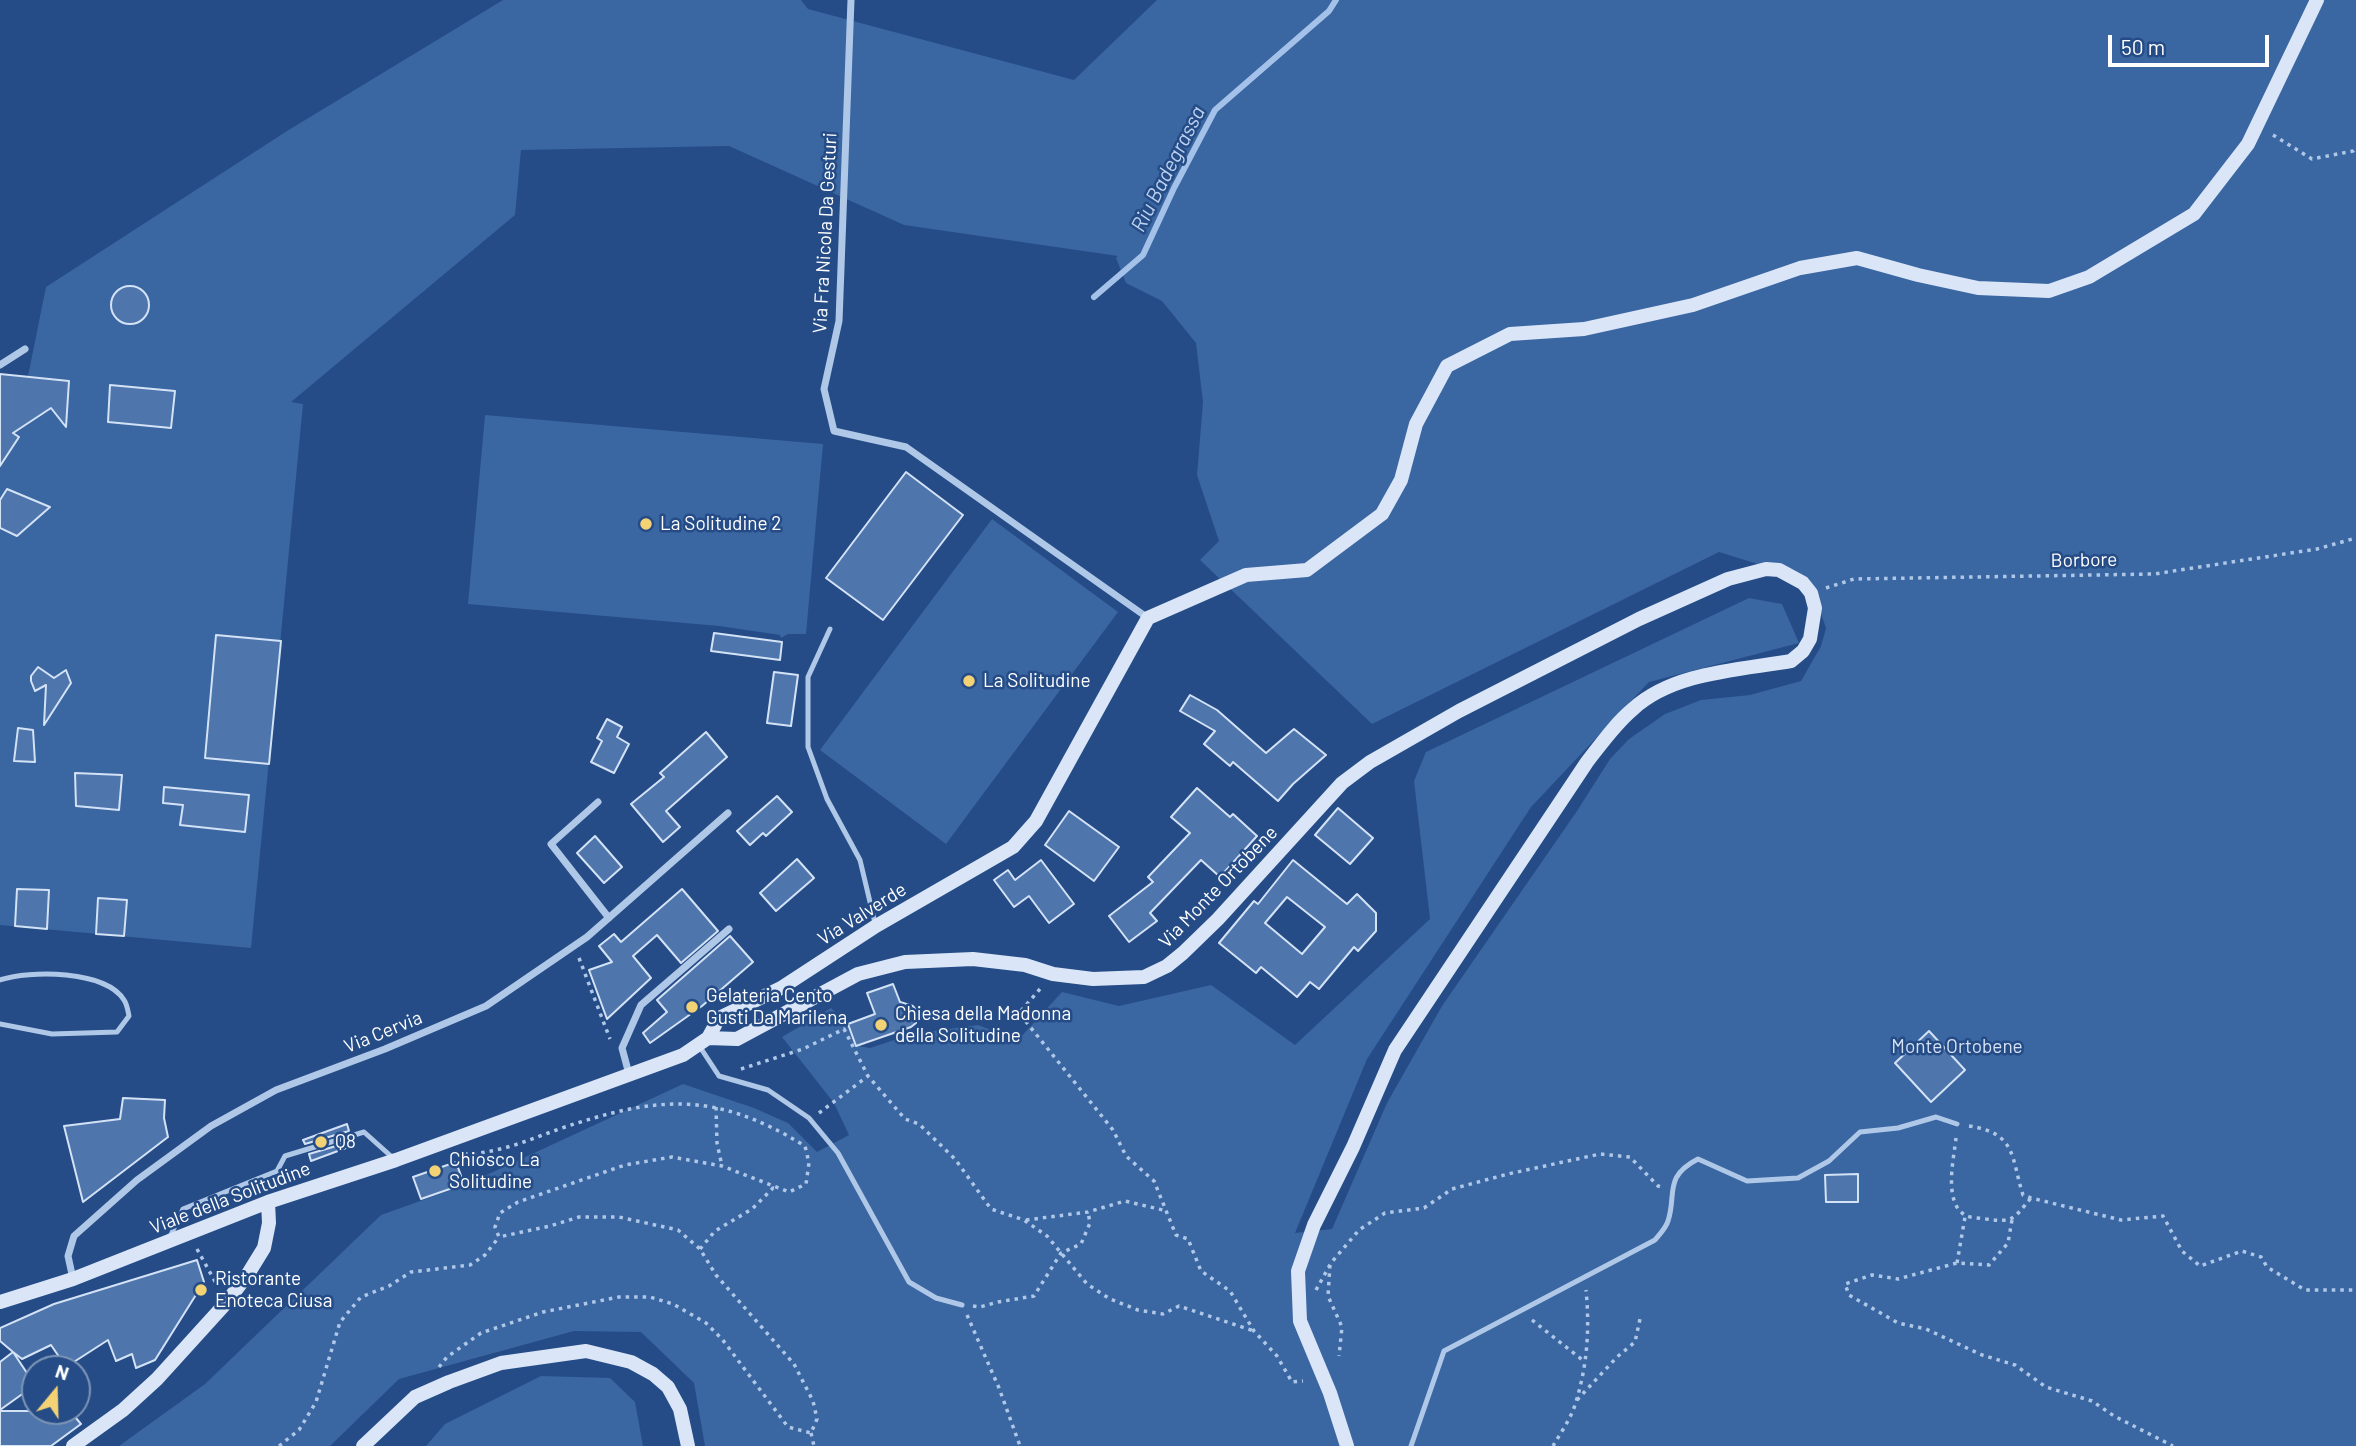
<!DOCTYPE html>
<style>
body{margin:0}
#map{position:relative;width:2356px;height:1446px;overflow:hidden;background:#254c86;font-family:Barlow,sans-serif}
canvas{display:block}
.north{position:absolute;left:21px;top:1355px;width:70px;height:70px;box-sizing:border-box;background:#254c86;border:2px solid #7c94b6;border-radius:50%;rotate:19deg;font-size:19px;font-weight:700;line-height:28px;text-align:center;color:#fff}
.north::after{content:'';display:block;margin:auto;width:24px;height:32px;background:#f2d274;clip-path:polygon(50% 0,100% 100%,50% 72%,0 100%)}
.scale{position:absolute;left:2108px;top:35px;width:161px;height:32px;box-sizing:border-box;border:4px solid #fff;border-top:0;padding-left:9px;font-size:21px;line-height:24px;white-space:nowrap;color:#fff;-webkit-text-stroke:5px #254c86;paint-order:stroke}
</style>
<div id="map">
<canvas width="2356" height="1446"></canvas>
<div class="north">N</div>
<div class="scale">50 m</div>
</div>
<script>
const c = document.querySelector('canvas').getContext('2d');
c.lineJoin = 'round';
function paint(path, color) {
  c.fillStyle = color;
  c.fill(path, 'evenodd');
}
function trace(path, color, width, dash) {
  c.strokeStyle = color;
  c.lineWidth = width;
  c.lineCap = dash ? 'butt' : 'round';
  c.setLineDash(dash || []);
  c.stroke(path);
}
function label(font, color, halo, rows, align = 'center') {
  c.font = font + ' Barlow,sans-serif';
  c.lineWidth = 5;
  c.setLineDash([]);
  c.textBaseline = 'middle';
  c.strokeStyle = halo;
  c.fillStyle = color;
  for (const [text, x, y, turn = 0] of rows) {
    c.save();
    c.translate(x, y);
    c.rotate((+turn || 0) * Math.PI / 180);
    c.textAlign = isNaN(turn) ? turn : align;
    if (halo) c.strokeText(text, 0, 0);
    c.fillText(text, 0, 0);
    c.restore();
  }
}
paint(new Path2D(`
 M503 0H801L808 9 1074 80 1157 0H2356V1446H705L694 1383 641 1332 574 1331 399 1379 330 1446H119L205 1384 381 1215 465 1185 683 1084 754 1108 788 1123 817 1152 849 1135 834 1103 782 1037 831 1008 851 1028 858 1046 870 1048 912 1034 978 1025 1018 1040 1062 992 1119 1006 1211 985 1295 1045 1430 919 1414 781 1426 752 1749 598 1782 604 1799 643 1649 682 1531 807 1367 1059 1295 1233 1332 1229 1387 1103 1442 1006 1577 811 1610 759 1629 739 1665 714 1701 700 1750 695 1801 681 1821 646 1826 628 1809 580 1719 552 1372 724 1200 560 1219 541 1197 475 1203 402 1196 343 1162 301 1126 283 1116 258 1118 256 904 225 729 146 521 150 515 215 291 402 303 404 251 948 0 925V374L28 376 46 287 287 131Z
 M485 415 823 444 806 634H788L781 638 780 635 719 626 468 604Z
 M992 519 1118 612 946 844 820 750Z
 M541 1376 610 1378 635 1402 643 1446H426L445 1424Z`), '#3a66a2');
trace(new Path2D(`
 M1094 297 1143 255 1174 188 1215 110 1329 11 1336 0`), '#a4c2e9', 6);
const building = new Path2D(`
 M111 305a19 19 0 1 1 38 0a19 19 0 1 1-38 0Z
 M0 374 69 381 66 427 51 408 13 433 19 437 0 466Z
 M110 385 175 391 171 428 108 422Z
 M906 472 963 515 883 620 826 578Z
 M7 489 50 507 17 536 0 528V500Z
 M714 633 782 642 780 660 711 651Z
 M216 635 281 641 269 764 205 758Z
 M38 667 54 678 66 670 71 683 44 725 46 685 35 691 31 681V676Z
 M774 672 798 675 791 726 767 723Z
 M1190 695 1217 710 1266 753 1294 729 1326 755 1293 784 1278 801 1233 762 1230 766 1204 744 1215 731 1180 711Z
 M607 719 622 727 617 737 629 744 614 773 591 762 602 741 597 738Z
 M18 728 33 730 35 762 14 761Z
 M706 732 727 757 666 811 680 827 663 842 631 804 664 777 660 773Z
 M75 773 122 775 119 810 76 806Z
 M164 787 249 795 245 832 180 825 183 805 163 803Z
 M1197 788 1230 817 1233 814 1257 836 1220 877 1201 860 1150 913 1157 921 1129 942 1109 916 1153 882 1148 877 1190 833 1171 817Z
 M777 796 792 812 766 836 763 833 750 845 737 831Z
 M1338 808 1373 838 1350 864 1315 835Z
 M1069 811 1119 847 1094 881 1045 845Z
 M595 836 622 867 604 883 577 853Z
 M797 859 814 878 776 911 760 893Z
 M1041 860 1074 904 1049 923 1029 896 1014 907 994 880 1008 870 1015 880Z
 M1293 860 1347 904 1357 894 1376 913V931L1358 951 1354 947 1319 989 1310 982 1297 997 1261 967 1256 973 1219 943 1254 901 1258 904ZM1287 897 1325 927 1302 954 1265 923Z
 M17 889 49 890 47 929 15 926Z
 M682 889 718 931 681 963 657 935 633 956 651 978 607 1019 589 970 612 962 599 946 614 934 621 942Z
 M98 898 127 900 124 936 96 934Z
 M730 936 753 962 702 1006 650 1043 643 1033 667 1012 657 1000Z
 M893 984 900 1002 913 1006 917 1011 916 1023 911 1027 856 1046 848 1024 875 1014 867 993Z
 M1929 1031 1965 1070 1931 1102 1895 1063Z
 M123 1098 165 1100 164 1118 168 1137 83 1202 64 1126 120 1119Z
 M347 1124 349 1131 305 1144 303 1140Z
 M353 1141 354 1145 311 1161 309 1154Z
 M456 1162 464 1184 421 1199 413 1177Z
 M1858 1174V1202H1826L1825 1175Z
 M197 1260 204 1282 155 1360 136 1368 132 1354 116 1361 108 1340 66 1367 51 1345 22 1359 13 1352 35 1385 0 1410V1362L13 1352 0 1341V1328L54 1304Z
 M0 1411H70L81 1424 51 1446H0Z`);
paint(building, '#4e76ad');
trace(building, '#d4e2f6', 2);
trace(new Path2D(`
 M2273 135 2312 159 2353 151 2356 148
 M1826 588 1854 579 2154 574 2317 549 2356 538
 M579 958 610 1039
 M1040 989 1019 1013 1113 1130 1126 1156 1154 1181 1176 1235 1188 1239 1201 1271 1230 1291 1254 1331 1277 1356 1292 1382 1303 1381
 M741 1069 803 1049 844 1029 868 1076
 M716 1107 717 1143 722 1166
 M819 1113 868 1076 905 1119 919 1124 955 1159 991 1209 1024 1220 1047 1236 1087 1284 1110 1299 1138 1310 1163 1314 1179 1306 1254 1331
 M1969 1126C2017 1133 2011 1158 2023 1195L2031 1198 2121 1220 2163 1216 2182 1251 2200 1266 2242 1251 2261 1257 2267 1267 2305 1290H2356
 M1956 1138C1954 1158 1943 1202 1965 1215 1970 1218 1980 1218 1986 1219 2014 1223 2013 1219 2031 1198
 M1026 1220 1088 1212 1125 1201 1167 1211
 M2012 1220 2008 1243 1989 1265 1957 1263 1898 1279 1872 1275 1845 1284 1849 1295 1898 1323 1926 1329 1982 1355 2015 1365 2046 1387 2092 1401 2114 1416 2173 1446
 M197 1249 217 1285
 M700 1249 715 1231 752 1209 773 1188 776 1189
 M1957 1263 1965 1217
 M1330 1265 1328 1296 1342 1327 1339 1356
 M1316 1290 1331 1263 1359 1230 1385 1213 1424 1208 1452 1189 1508 1174 1600 1154 1630 1157 1658 1186 1662 1187
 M973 1306 980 1307 998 1302 1034 1296 1061 1253 1081 1244 1090 1223 1088 1212
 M967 1315 999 1388 1020 1446
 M1532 1320 1585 1362
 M439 1367 447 1357 481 1333 543 1312 619 1297H650L673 1304 706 1323 722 1339 788 1427 811 1433 817 1419 813 1401 794 1364 716 1275 700 1249 678 1230 619 1217H579L550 1226 499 1237 495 1227 500 1213 518 1202 625 1165 672 1157 722 1166 789 1192 806 1184 809 1163 805 1146C714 1090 657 1096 559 1129 529 1140 499 1153 466 1154
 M1577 1400 1617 1357 1635 1342 1640 1319
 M811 1433 814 1446
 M279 1446 299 1430 316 1402 340 1322 361 1297 389 1286 411 1272 470 1265 485 1255 499 1237
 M1553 1446C1560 1434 1569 1421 1574 1408 1587 1369 1590 1331 1586 1290`), '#b0c8e8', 3.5, [3.5, 5]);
trace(new Path2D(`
 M830 629 808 677V747L827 799 860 860 875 923
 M0 980C29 970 106 970 124 1000 127 1004 128 1011 129 1016L117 1032 52 1034 0 1024
 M700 1047 719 1076 768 1090 809 1118 838 1153 909 1282 936 1298 962 1305
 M169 1239 183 1209 277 1171 285 1156 364 1132 393 1158
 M1411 1446 1444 1351 1655 1240C1659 1235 1666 1228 1668 1221 1677 1194 1663 1177 1698 1159L1747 1181 1798 1178 1829 1161 1860 1132 1898 1128 1936 1117 1957 1124`), '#b0c8e8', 5);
trace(new Path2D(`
 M851 0 839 321 824 389 834 431 906 447 1148 618
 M0 365 25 349
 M598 802 551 844 609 918
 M629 1074 622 1048 641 1005 729 929
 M73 1279 68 1256 74 1236 137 1180 211 1126 276 1090 385 1049 486 1006 587 937 728 813`), '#b0c8e8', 7);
trace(new Path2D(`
 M708 1038 737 1039 858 974 905 962 973 959 1025 965 1053 974 1093 979 1144 977 1167 966 1183 953 1218 919 1342 783 1370 762 1459 711 1639 619 1728 579 1766 569 1779 570 1803 583 1811 593 1815 608 1810 639 1803 651 1791 661C1740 670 1673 672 1633 709 1615 724 1601 744 1587 762L1395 1050 1353 1147 1314 1225 1298 1271 1300 1321 1330 1393 1347 1446
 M0 1302 73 1279 268 1202 396 1160 683 1055 708 1038 719 1018 781 988 876 926 1013 847 1036 821 1148 618 1246 575 1307 570 1382 514 1401 480 1416 424 1447 366 1510 334 1584 329 1693 305 1800 268 1857 258 1918 275 1978 288 2049 291 2089 277 2194 214 2248 144 2317 0
 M73 1446 123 1410 157 1379 226 1303 248 1274 264 1248 269 1223 268 1202
 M363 1446 415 1397 449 1382 501 1363 586 1351 631 1362 653 1374 668 1387 680 1409 688 1446`), '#dae6f7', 14);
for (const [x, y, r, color] of [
 [646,524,7,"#f2d274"],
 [969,681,7,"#f2d274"],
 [692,1007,7,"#f2d274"],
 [881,1025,7,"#f2d274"],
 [321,1142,7,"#f2d274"],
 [435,1171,7,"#f2d274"],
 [201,1290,7,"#f2d274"]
]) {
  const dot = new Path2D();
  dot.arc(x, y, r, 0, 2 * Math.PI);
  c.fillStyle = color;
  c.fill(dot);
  trace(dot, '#254c86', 2.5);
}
label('19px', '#fff', '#254c86', [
 ["Via Fra Nicola Da Gesturi",825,233,-87],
 ["Borbore",2084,560,-1],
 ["Via Monte Ortobene",1218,887,-46],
 ["Via Valverde",862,914,-32],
 ["Via Cervia",383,1032,-22],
 ["Viale della Solitudine",230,1198,-21]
]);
label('19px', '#fff', '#254c86', [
 ["La Solitudine 2",660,524],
 ["La Solitudine",983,681],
 ["Gelateria Cento",706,996],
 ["Gusti Da Marilena",706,1018],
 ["Chiesa della Madonna",895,1014],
 ["della Solitudine",895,1036],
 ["Q8",335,1142],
 ["Chiosco La",449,1160],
 ["Solitudine",449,1182],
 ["Ristorante",215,1279],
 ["Enoteca Ciusa",215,1301]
], 'left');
label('19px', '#d4e2f6', '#254c86', [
 ["Monte Ortobene",1957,1047]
]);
label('italic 21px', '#bcd2f0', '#254c86', [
 ["Riu Badegrassa",1168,169,-63]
]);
</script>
